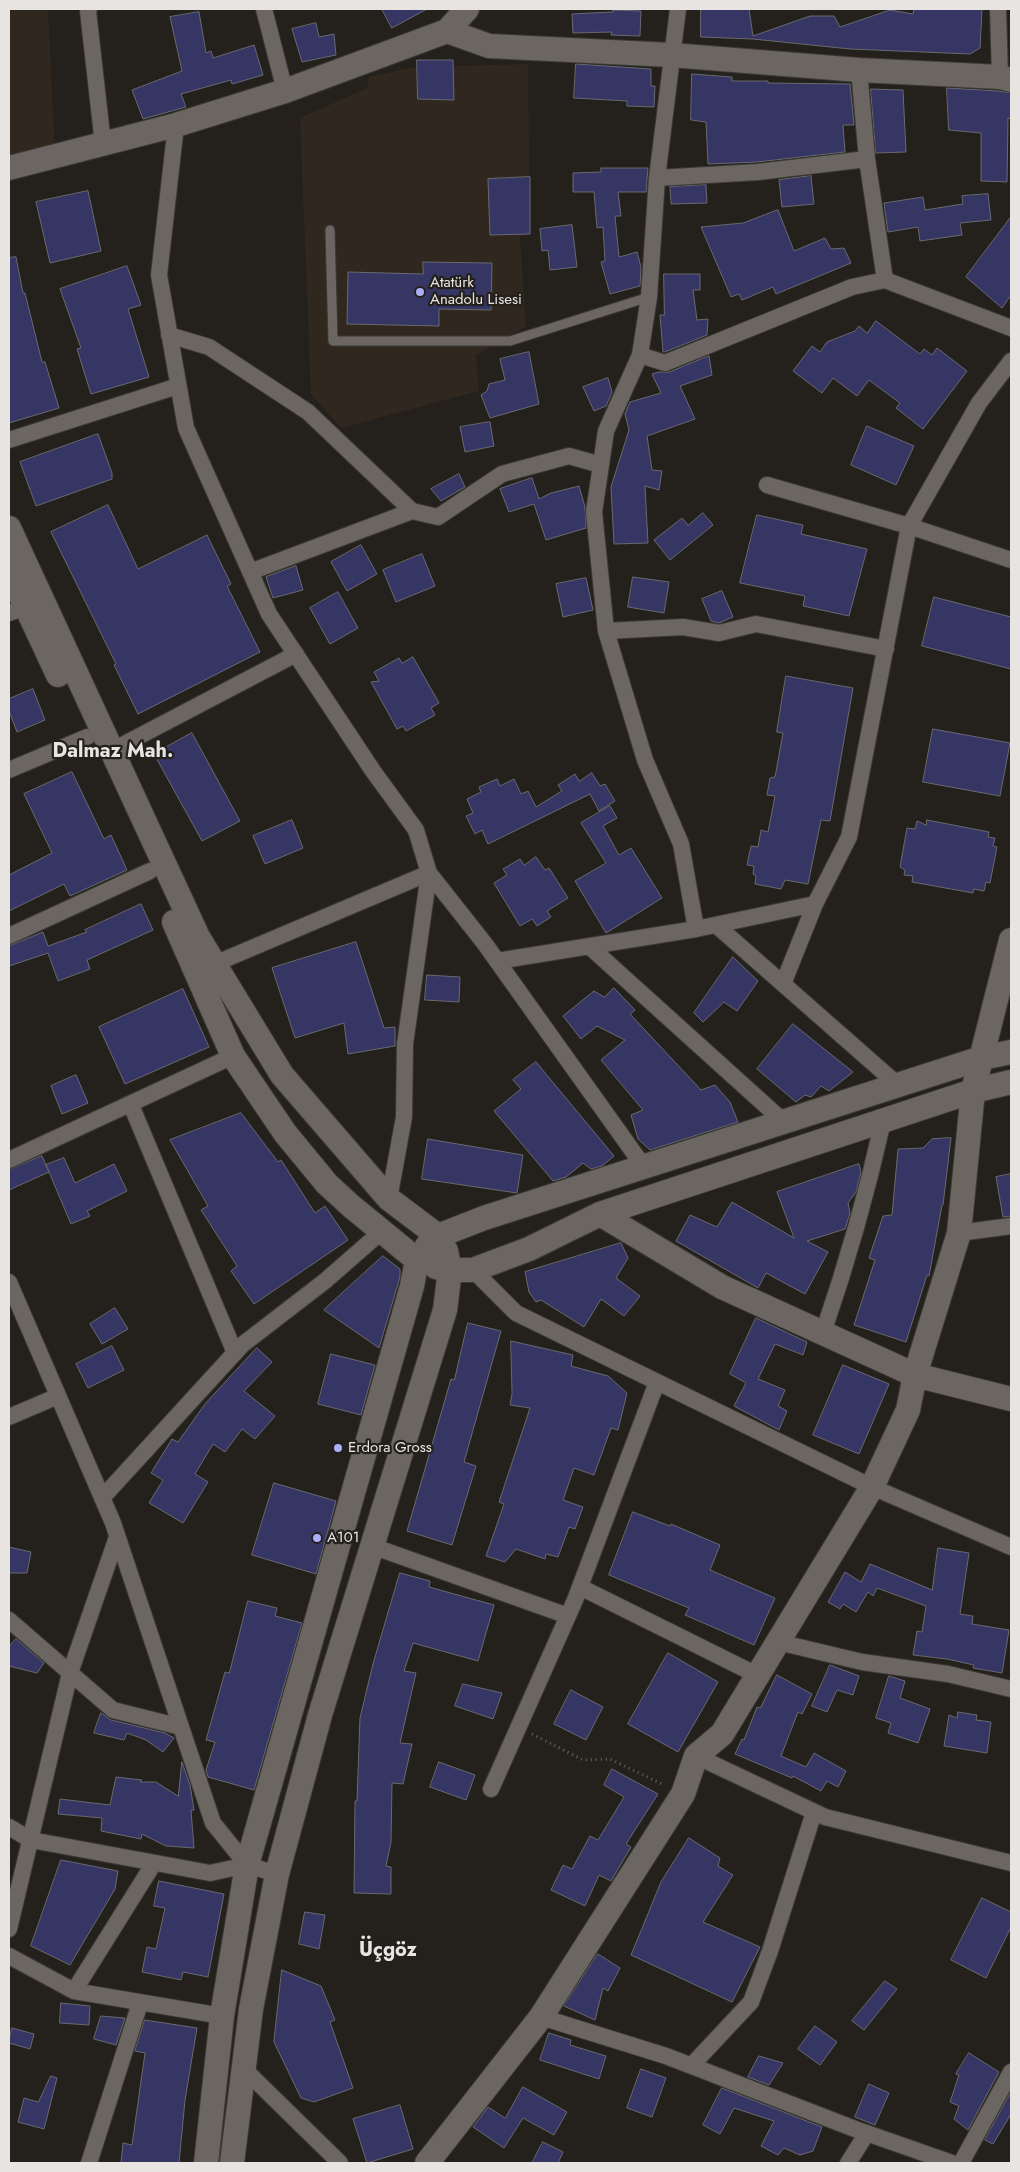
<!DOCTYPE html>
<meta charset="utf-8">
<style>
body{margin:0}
#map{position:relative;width:1020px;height:2172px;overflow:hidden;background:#24201c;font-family:Jost,sans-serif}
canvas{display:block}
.frame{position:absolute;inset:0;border:10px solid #e7e4e1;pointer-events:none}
</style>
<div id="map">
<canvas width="1020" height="2172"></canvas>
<div class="frame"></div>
</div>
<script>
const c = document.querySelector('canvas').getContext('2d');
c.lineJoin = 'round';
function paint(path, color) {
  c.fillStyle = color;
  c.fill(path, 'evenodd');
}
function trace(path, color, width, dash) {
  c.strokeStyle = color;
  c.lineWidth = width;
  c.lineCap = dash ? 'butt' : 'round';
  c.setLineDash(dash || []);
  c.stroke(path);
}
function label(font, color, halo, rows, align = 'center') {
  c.font = font + ' Jost,sans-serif';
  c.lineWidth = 4.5;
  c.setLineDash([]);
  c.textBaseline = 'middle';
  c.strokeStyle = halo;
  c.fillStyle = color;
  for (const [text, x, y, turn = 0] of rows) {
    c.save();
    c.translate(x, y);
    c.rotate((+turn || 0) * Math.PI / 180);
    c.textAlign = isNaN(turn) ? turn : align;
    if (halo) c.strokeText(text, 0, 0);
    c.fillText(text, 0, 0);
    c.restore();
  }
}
paint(new Path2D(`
 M9 9H48L55 149 9 157Z
 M528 64 530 234 520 236 526 327 476 355 479 391 341 428 311 394 300 118 367 88 369 77 413 67Z`), '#30271e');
const building = new Path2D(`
 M382 9H427L392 28Z
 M701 9H749L753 36 810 16H834L840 27 890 10 913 14 914 9H982L980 48 970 54 850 49 753 39 701 37Z
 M613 10 641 11 640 36 611 35 612 32 573 33 572 14 613 12Z
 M199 12 206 53 211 51 213 58 254 45 263 75 232 84 231 80 181 94 186 107 143 119 132 90 182 71 170 17Z
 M316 23 319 37 334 34 336 55 302 62 292 29Z
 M417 60H453L454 100 418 99Z
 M576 64 651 69V86H655L654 107 627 106V101L574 98Z
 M692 74 732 77V81H768V83L850 84 854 125H843L845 152 757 162 708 164 706 122 691 120Z
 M947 88 998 91 1011 93V119L1008 118 1007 182 981 181V133L949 130Z
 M871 89 903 90 906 152 876 153Z
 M601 168H648L646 192H618L621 216H615L619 257 637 252 641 267 640 286 610 294 601 262 605 261 603 227 597 228 594 192H573V173L601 172Z
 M811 176 814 204 782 207 779 180Z
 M530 177V234L490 235 488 179Z
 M706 185 707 203 671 204 670 187Z
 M88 191 101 251 50 263 36 202Z
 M988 194 991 220 960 223 962 235 920 241 918 227 888 232 884 203 923 197 925 210 963 204 962 196Z
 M778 210 794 251 825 238 831 249 844 248 851 263 776 294 773 287 742 300 739 294 731 297 701 227 743 223Z
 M1011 217V295L1002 308 966 277Z
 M572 225 577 267 550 270 548 250 542 251 540 229Z
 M16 257 23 293H25L42 362H45L59 408 9 423V258Z
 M423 262 492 263 491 310 439 309V326L347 324 348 272 423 274Z
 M127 266 141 305 128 309 149 377 91 394 77 349 81 348 60 289Z
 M664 274H700V290H693L697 320 708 319 707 335 665 352H663L660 315H664Z
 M876 321 920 354 924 349 932 355 937 348 967 371 923 429 896 408 900 403 869 380 857 396 833 378 822 393 793 371 812 346 820 352 827 342 855 331 859 326 867 333Z
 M529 352 539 404 490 418 481 395 487 391 489 384 505 380 500 359Z
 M709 356 712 375 680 386 695 419 647 436 652 470 662 471 659 490 645 486 648 543 614 544 611 487 629 430 625 414 630 402 661 393 652 374 659 372H669Z
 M608 378 612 392 606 406 594 411 583 387Z
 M490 422 494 446 465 452 460 427Z
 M867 426 914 446 896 485 851 465Z
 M98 434 112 473V479L36 506 20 462Z
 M459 474 465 487 441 501 431 489Z
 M532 478 539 499 551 493 579 486 585 507 586 528 546 540 534 504 509 512 500 489Z
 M108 505 138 569 207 535 231 584 227 586 260 652 138 714 114 665 116 664 51 532Z
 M703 513 713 525 670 560 654 540 682 518 688 525Z
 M757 515 803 525 801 534 867 549 849 616 803 606 805 596 740 583Z
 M361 545 377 574 347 591 331 562Z
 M422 554 435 586 396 602 383 570Z
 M296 566 303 590 273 598 266 577Z
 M633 577 669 582 664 613 628 607Z
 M586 578 593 610 563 617 556 584Z
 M722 591 733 617 719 623 711 621 702 599Z
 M338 592 358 628 330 644 310 608Z
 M934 597 1011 617V669L922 646Z
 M413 657 439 703 431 708 435 715 406 731 403 726 397 729 371 682 379 681 374 672 399 658 402 663Z
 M786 676 853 688 830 821 821 820 808 884 785 880 781 889 755 884 756 876 753 874 754 866 747 865 751 846 758 847 761 830 768 832 775 796 767 795 770 778 775 777 783 733 777 732Z
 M33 689 45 720 17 732 9 711V699Z
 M933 729 1010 743 1000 796 923 782Z
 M192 733 240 821 202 841 154 754Z
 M72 772 104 839 111 835 127 870 70 896 64 884 9 911V875L52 853 24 794Z
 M592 773 600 786 605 784 615 801 599 811 590 794 488 844 482 830 475 834 466 816 473 813 467 799 481 792 479 787 497 779 500 786 514 779 521 794 528 791 536 807 562 791 558 785 575 774 579 781Z
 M610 806 617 818 603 826 619 855 631 848 662 898 606 933 575 881 606 863 581 823Z
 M292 820 303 848 265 864 253 836Z
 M927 820 989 832 988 837 995 838 993 846 997 847 990 883 986 882 984 891 974 889 973 893 912 882 913 876 904 875 905 870 900 867 907 828 915 829 917 821 926 825Z
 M536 857 545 870 549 868 568 898 547 911 551 917 537 926 532 919 520 926 494 883 507 875 503 869 520 859 524 865Z
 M141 904 153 930 87 960 90 969 58 981 48 953 9 966V946L43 932 48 946 87 932 85 930Z
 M356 942 384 1028 395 1027V1046L348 1054 344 1023 295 1038 272 968Z
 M733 957 758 981 737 1011 724 1002 703 1022 694 1013Z
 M427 975 460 977 459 1002 425 1000Z
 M614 988 635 1010 630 1014 701 1090 715 1085 730 1102 738 1122 650 1150 638 1139 631 1115 643 1110 601 1060 625 1040 597 1026 581 1039 563 1016 594 991 604 997Z
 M183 989 209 1047 125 1084 99 1027Z
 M793 1024 853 1072 829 1091 821 1086 811 1097 805 1095 796 1102 757 1069Z
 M536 1062 614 1156 602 1166 591 1169 583 1163 566 1177 553 1181 494 1111 521 1089 513 1080Z
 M76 1075 88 1103 62 1114 51 1086Z
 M241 1113 278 1162 281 1160 315 1213 325 1206 348 1240 254 1304 231 1271 237 1266 201 1210 208 1206 170 1140Z
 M951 1138 943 1205H942L929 1276 927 1275 906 1342 854 1325 875 1260 869 1258 883 1216 892 1215 898 1149 923 1148 932 1139Z
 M428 1139 523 1155 517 1193 422 1179Z
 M42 1156 49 1172 9 1190V1170Z
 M64 1158 75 1183 114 1164 127 1191 87 1211 90 1216 71 1224 46 1165Z
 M859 1164 861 1172 856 1192 848 1203 850 1213 845 1229 807 1241 828 1252 805 1294 766 1273 758 1288 676 1241 690 1215 717 1227 732 1202 794 1238 777 1192Z
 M1011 1174V1216L1003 1217 996 1177Z
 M621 1243 628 1258 616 1278 640 1296 624 1316 601 1299 584 1327 541 1300 536 1302 529 1292 525 1272Z
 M383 1256 400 1269V1277L379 1348 324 1310Z
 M115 1308 128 1329 102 1344 90 1324Z
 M756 1318 807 1342 803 1355 775 1344 758 1379 785 1390 778 1406 787 1411 779 1430 734 1406 746 1383 730 1374Z
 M468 1323 501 1331 464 1462 476 1466 452 1545 407 1531 451 1379 454 1380Z
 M511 1341 573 1355 571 1366 608 1376 627 1393 618 1430 611 1428 594 1475 574 1468 563 1500 583 1507 575 1529 569 1527 558 1557 546 1554 545 1559 516 1549 505 1562 486 1556 504 1504 499 1502 530 1408 510 1405 512 1394Z
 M112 1346 124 1370 88 1388 76 1364Z
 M257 1348 272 1362 244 1391 275 1416 255 1439 242 1429 225 1452 213 1444 195 1474 208 1482 183 1523 149 1503 163 1480 151 1473 172 1439 178 1442 205 1404Z
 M331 1354 375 1365 361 1415 318 1404Z
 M843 1365 889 1384 859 1454 813 1435Z
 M274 1483 336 1501 316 1574 252 1555Z
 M633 1512 670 1526 671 1524 720 1545 710 1570 775 1598 754 1645 685 1615 689 1608 609 1575Z
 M9 1547 31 1552 27 1573H9Z
 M938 1548 969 1553 960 1614 973 1616 972 1624 1009 1630 1002 1673 973 1668 974 1665 947 1659 913 1655 917 1631 922 1632 926 1606 877 1588 873 1596 868 1592 856 1612 843 1604 840 1609 828 1602 845 1572 861 1582 870 1564 932 1590Z
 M400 1573 430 1581 429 1587 494 1605 478 1661 413 1643 404 1671 416 1673 400 1743 412 1744 403 1784 392 1783 391 1842 386 1866 391 1867V1894L354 1893 355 1801H357L360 1718 373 1664Z
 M248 1601 277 1608 275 1616 302 1623 254 1790 208 1777 206 1770 215 1742 206 1740 225 1672 229 1673Z
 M16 1639 44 1663 37 1673 9 1666V1647Z
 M668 1653 718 1682 678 1752 628 1724Z
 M830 1665 859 1676 853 1695 837 1690 827 1712 812 1706Z
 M777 1675 812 1694 802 1714 798 1712 781 1756 806 1767 814 1753 846 1771 838 1787 827 1781 821 1791 793 1776 792 1778 735 1754 742 1739 744 1740 757 1707 760 1708Z
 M889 1676 905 1681 900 1698 930 1709 918 1743 888 1733 891 1723 876 1718Z
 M463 1684 502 1693 493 1719 455 1706Z
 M571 1690 603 1707 586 1740 554 1724Z
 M958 1712 977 1715 976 1720 991 1722 987 1753 944 1746 949 1715 957 1718Z
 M101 1713 111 1720 165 1733 174 1738 163 1752 146 1740 127 1733 124 1740 94 1733Z
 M182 1762 190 1785 194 1810H191L194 1848 166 1846 142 1834 141 1839 101 1831 102 1818 58 1814 60 1799 110 1805 116 1777 142 1780 140 1782H156L178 1796Z
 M439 1762 475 1775 466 1800 430 1787Z
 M612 1769 658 1794 626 1844 631 1847 611 1881 599 1875 585 1906 551 1890 563 1865 572 1869 590 1836 598 1840 624 1797 604 1785Z
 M689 1838 720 1858 718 1866 733 1875 703 1922 760 1947 732 2002 631 1955 661 1882Z
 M61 1860 118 1871 115 1889 70 1965 31 1946Z
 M159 1881 224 1894 208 1977 183 1972 181 1980 142 1972 147 1947 156 1949 165 1908 154 1906Z
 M982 1898 1011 1912V1927L986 1978 951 1960Z
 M305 1912 325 1915 319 1949 299 1944Z
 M598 1954 620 1968 608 1991 603 1988 595 2020 564 2006Z
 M282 1970 321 1986 335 2020 330 2022 353 2088 314 2102 301 2098 274 2042Z
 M885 1981 897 1989 864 2030 852 2021Z
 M61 2003 90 2006 89 2025 60 2023Z
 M101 2016 125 2018 116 2045 94 2039Z
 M145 2020 197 2028 185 2100 179 2163H121L123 2143 132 2145 145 2053 135 2051Z
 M815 2026 837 2042 820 2065 798 2049Z
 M12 2028 34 2034 30 2049 9 2043Z
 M549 2033 571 2040 570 2045 606 2056 599 2079 540 2060Z
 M969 2053 999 2072 968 2130 954 2119 959 2106 950 2102 959 2075 956 2074Z
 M759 2056 783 2063 769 2085 748 2077Z
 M641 2069 666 2078 652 2117 627 2108Z
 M51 2076 57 2078 44 2129 18 2122 24 2098 38 2102Z
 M869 2084 889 2093 875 2125 855 2117Z
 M523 2087 567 2112 554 2135 523 2118 504 2148 473 2127 488 2107 505 2118Z
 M722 2088 822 2127 813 2151 800 2155 784 2148 778 2155 761 2146 774 2121 734 2108 720 2134 703 2125Z
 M1011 2092V2114L993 2144 985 2140Z
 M400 2105 413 2149 367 2163 353 2119Z
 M543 2142 563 2152 558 2163H532Z`);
paint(building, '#363665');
trace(building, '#696970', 1);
const lane = new Path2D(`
 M330 230 333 341H510L649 297`);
const street = new Path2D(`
 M89 9 88 11 103 144
 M264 9 285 91
 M678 9 657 178 649 297 640 355 606 431 594 512 606 631 645 760 681 844 696 929
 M998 9 1000 77
 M176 125 159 275 186 428 269 614 373 771 416 830 429 873 405 1044 404 1117 389 1199
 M657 178 758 172 867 159
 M885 280 1011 328
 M169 335 209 347 308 412 412 511
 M640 355 665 363 852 287 885 280 867 159 859 70
 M9 440 178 386
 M767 485 909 526 1011 560
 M250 572 412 511 438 517 502 474 569 456 601 465
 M9 613 26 607
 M606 631 683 627 719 633 756 624 886 649
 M111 751 296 654
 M9 770 87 737
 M716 925 898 1085
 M9 936 150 871
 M589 946 784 1122
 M497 961 696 929 815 904 849 837 909 526 979 403 1011 361
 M214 964 429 873 485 944 644 1167
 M783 984 815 904
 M131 1105 235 1353
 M9 1160 233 1056
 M959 1233 1011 1226
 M473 1270 516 1313 872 1487 1011 1547
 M9 1282 113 1523 213 1823 247 1865 277 1874
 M823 1333C847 1263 867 1193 883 1121
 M9 1417 58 1396
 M102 1498 242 1345 325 1281 381 1232
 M372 1546 568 1616
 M580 1587 759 1676
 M9 1620 113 1710 181 1727
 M778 1642 862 1662 948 1674 1011 1689
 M696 1756 825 1817 1011 1863
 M491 1789 575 1600 657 1382
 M9 1827 31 1840 210 1873 247 1865
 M9 1929 70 1673 117 1537
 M9 1956 74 1991 222 2016
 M74 1991 154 1863
 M541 2017 666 2056 855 2129 952 2163
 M692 2065 751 2002 770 1951 814 1812
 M243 2068 340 2163
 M89 2163 140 2003
 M848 2163 867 2133
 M961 2163 1011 2072`);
const secondary = new Path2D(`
 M447 31 467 9
 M9 168 176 125 285 91 447 31 489 46 671 55 859 70 1000 77 1011 80
 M9 528 198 937 282 1075 389 1199 438 1236 446 1251 450 1270 445 1310 320 1715 277 1874 251 2009 232 2163
 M9 570 58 675
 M174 922 233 1056 285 1133 327 1184 351 1206 417 1260 412 1286 247 1865 222 2016 206 2163
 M600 1214 722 1287 915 1375 1011 1399
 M427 1246 438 1236 484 1218 982 1058 1011 1052
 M436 1267 450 1270H473L529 1249 600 1214 973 1091 1011 1082
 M427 2163 541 2017 683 1794 696 1756 722 1734 872 1487 908 1410 915 1375 959 1233 973 1091 1011 940`);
trace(lane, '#3d3a36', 11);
trace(street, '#3d3a36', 18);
trace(secondary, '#3d3a36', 26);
trace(new Path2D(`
 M532 1734 583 1760 610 1759 664 1785`), '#686460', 3, [1, 4]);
trace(lane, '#6b6661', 9);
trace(street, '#6b6661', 16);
trace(secondary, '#6b6661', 24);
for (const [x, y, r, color] of [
 [420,292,5,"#abaffb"],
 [338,1448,5,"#abaffb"],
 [317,1538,5,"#abaffb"]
]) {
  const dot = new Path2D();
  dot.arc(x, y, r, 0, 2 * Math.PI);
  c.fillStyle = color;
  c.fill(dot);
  trace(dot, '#24201c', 2);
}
label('15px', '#e7e4e1', '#24201c', [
 ["Atatürk",430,283],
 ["Anadolu Lisesi",430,300],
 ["Erdora Gross",348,1448],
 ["A101",327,1538]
], 'left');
label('bold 20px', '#e7e4e1', '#24201c', [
 ["Dalmaz Mah.",113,752],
 ["Üçgöz",388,1951]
]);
</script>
